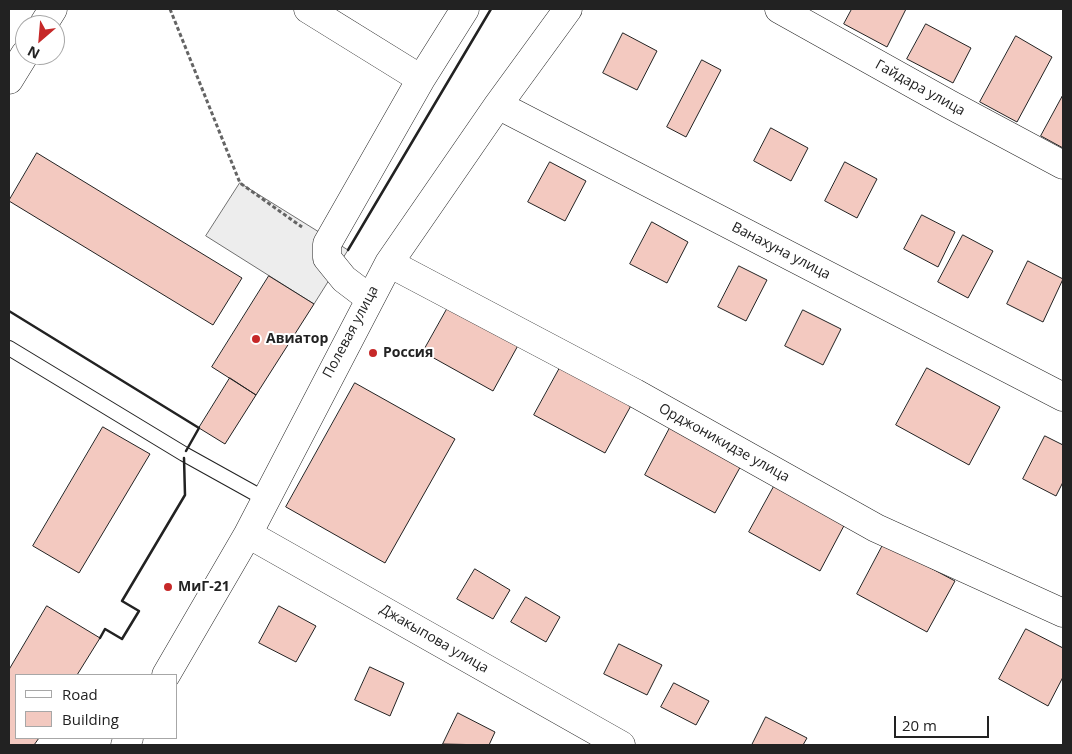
<!DOCTYPE html>
<meta charset="utf-8">
<style>
body{margin:0}
#map{position:relative;width:1072px;height:754px;overflow:hidden;background:#fff;font-family:"Open Sans",sans-serif}
canvas{display:block}
.frame{position:absolute;inset:0;border:10px solid #222;pointer-events:none}
.legend{position:absolute;left:15px;top:674px;width:162px;height:65px;box-sizing:border-box;background:#fff;border:1px solid #a7a7a7;margin:0;padding:6px 9px;list-style:none;font-size:15px;color:#222}
.legend li{display:flex;align-items:center;gap:10px;height:25px}
.legend b{width:25px;border:1px solid #a7a7a7}
.north{position:absolute;left:15px;top:15px;width:50px;height:50px;box-sizing:border-box;background:#fff;border:1px solid #a7a7a7;border-radius:50%;rotate:207deg;font-size:14px;font-weight:700;line-height:20px;text-align:center;color:#222}
.north::after{content:'';display:block;margin:auto;width:18px;height:22px;background:#c62828;clip-path:polygon(50% 0,100% 100%,50% 72%,0 100%)}
.scale{position:absolute;left:894px;top:716px;width:95px;height:22px;box-sizing:border-box;border:2px solid #222;border-top:0;padding-left:6px;font-size:15px;line-height:18px;white-space:nowrap;color:#222;-webkit-text-stroke:4px #fff;paint-order:stroke}
</style>
<div id="map">
<canvas width="1072" height="754"></canvas>
<div class="frame"></div>
<ul class="legend">
<li><b style="height:6px;background:#fff"></b>Road</li>
<li><b style="height:14px;background:#f3c9c0"></b>Building</li>
</ul>
<div class="north">N</div>
<div class="scale">20 m</div>
</div>
<script>
const c = document.querySelector('canvas').getContext('2d');
c.lineJoin = 'round';
function paint(path, color) {
  c.fillStyle = color;
  c.fill(path, 'evenodd');
}
function trace(path, color, width, dash) {
  c.strokeStyle = color;
  c.lineWidth = width;
  c.lineCap = dash ? 'butt' : 'round';
  c.setLineDash(dash || []);
  c.stroke(path);
}
function label(font, color, halo, rows, align = 'center') {
  c.font = font + ' "Open Sans",sans-serif';
  c.lineWidth = 4;
  c.setLineDash([]);
  c.textBaseline = 'middle';
  c.strokeStyle = halo;
  c.fillStyle = color;
  for (const [text, x, y, turn = 0] of rows) {
    c.save();
    c.translate(x, y);
    c.rotate((+turn || 0) * Math.PI / 180);
    c.textAlign = isNaN(turn) ? turn : align;
    if (halo) c.strokeText(text, 0, 0);
    c.fillText(text, 0, 0);
    c.restore();
  }
}
const parking = new Path2D(`
 M240 183 348 250 314 304 206 236Z`);
paint(parking, '#ededed');
trace(parking, '#6f6f6f', 1);
const building = new Path2D(`
 M852 9H906L887 47 844 24Z
 M926 24 971 48 953 83 907 59Z
 M623 33 657 51 637 90 603 73Z
 M1016 36 1052 57 1017 122 980 102Z
 M702 60 721 70 686 137 667 127Z
 M1063 95V148L1041 136Z
 M771 128 808 148 791 181 754 161Z
 M37 153 242 278 213 325 9 201Z
 M550 162 586 181 565 221 528 202Z
 M845 162 877 179 857 218 825 201Z
 M922 215 955 232 938 267 904 249Z
 M652 222 688 242 667 283 630 264Z
 M963 235 993 251 968 298 938 282Z
 M1028 261 1063 279 1043 322 1007 304Z
 M739 266 767 280 746 321 718 307Z
 M269 276 314 304 256 395 212 367Z
 M451 302 521 340 493 391 423 352Z
 M803 310 841 329 823 365 785 346Z
 M562 364 633 402 605 453 534 415Z
 M927 368 1000 407 969 465 896 425Z
 M230 378 256 395 225 444 199 428Z
 M355 383 455 439 385 563 286 507Z
 M672 424 743 462 715 513 645 475Z
 M103 427 150 454 79 573 33 546Z
 M1045 436 1063 445V482L1056 496 1023 479Z
 M777 481 847 520 820 571 749 532Z
 M884 543 955 581 927 632 857 594Z
 M475 569 510 590 493 619 457 599Z
 M526 597 560 617 546 642 511 622Z
 M47 606 100 638 77 675H16V738H39L34 745H9V670Z
 M279 606 316 626 296 662 259 643Z
 M1026 629 1063 648V677L1048 706 999 679Z
 M619 644 662 665 647 695 604 674Z
 M370 667 404 683 390 716 355 700Z
 M674 683 709 701 696 725 661 707Z
 M458 713 495 732 489 745 443 744Z
 M766 717 807 738 803 745H752Z`);
paint(building, '#f3c9c0');
trace(building, '#222', 1);
const lane = new Path2D(`
 M9 348 184 454 265 499`);
const street = new Path2D(`
 M308 9 421 79
 M779 9 949 104 1063 165
 M43 25 53 9
 M9 80 25 54
 M498 105 1063 397
 M389 263 635 393 876 528 1063 613
 M369 298 344 279 327 258V244L421 79 465 9
 M248 534 621 745
 M166 675 248 534 389 263 498 105 568 9
 M125 745 129 738`);
trace(lane, '#222', 16);
trace(street, '#222', 29);
trace(new Path2D(`
 M170 9 240 183 302 227`), '#646464', 3, [4, 2.5]);
trace(lane, '#fff', 14);
trace(street, '#fff', 28);
trace(new Path2D(`
 M348 250 491 9
 M9 311 199 428 186 451
 M100 638 105 629 122 639 139 611 122 601 185 495 184 458`), '#222', 2.5);
for (const [x, y, r, color] of [
 [256,339,5,"#c62828"],
 [373,353,5,"#c62828"],
 [168,587,5,"#c62828"]
]) {
  const dot = new Path2D();
  dot.arc(x, y, r, 0, 2 * Math.PI);
  c.fillStyle = color;
  c.fill(dot);
  trace(dot, '#fff', 2);
}
label('14px', '#222', '#fff', [
 ["Гайдара улица",920,88,29],
 ["Ванахуна улица",781,251,27],
 ["Полевая улица",351,332,-62],
 ["Орджоникидзе улица",724,443,29],
 ["Джакыпова улица",434,639,30]
]);
label('bold 14px', '#222', '#fff', [
 ["Авиатор",266,339],
 ["Россия",383,353],
 ["МиГ-21",178,587]
], 'left');
</script>
